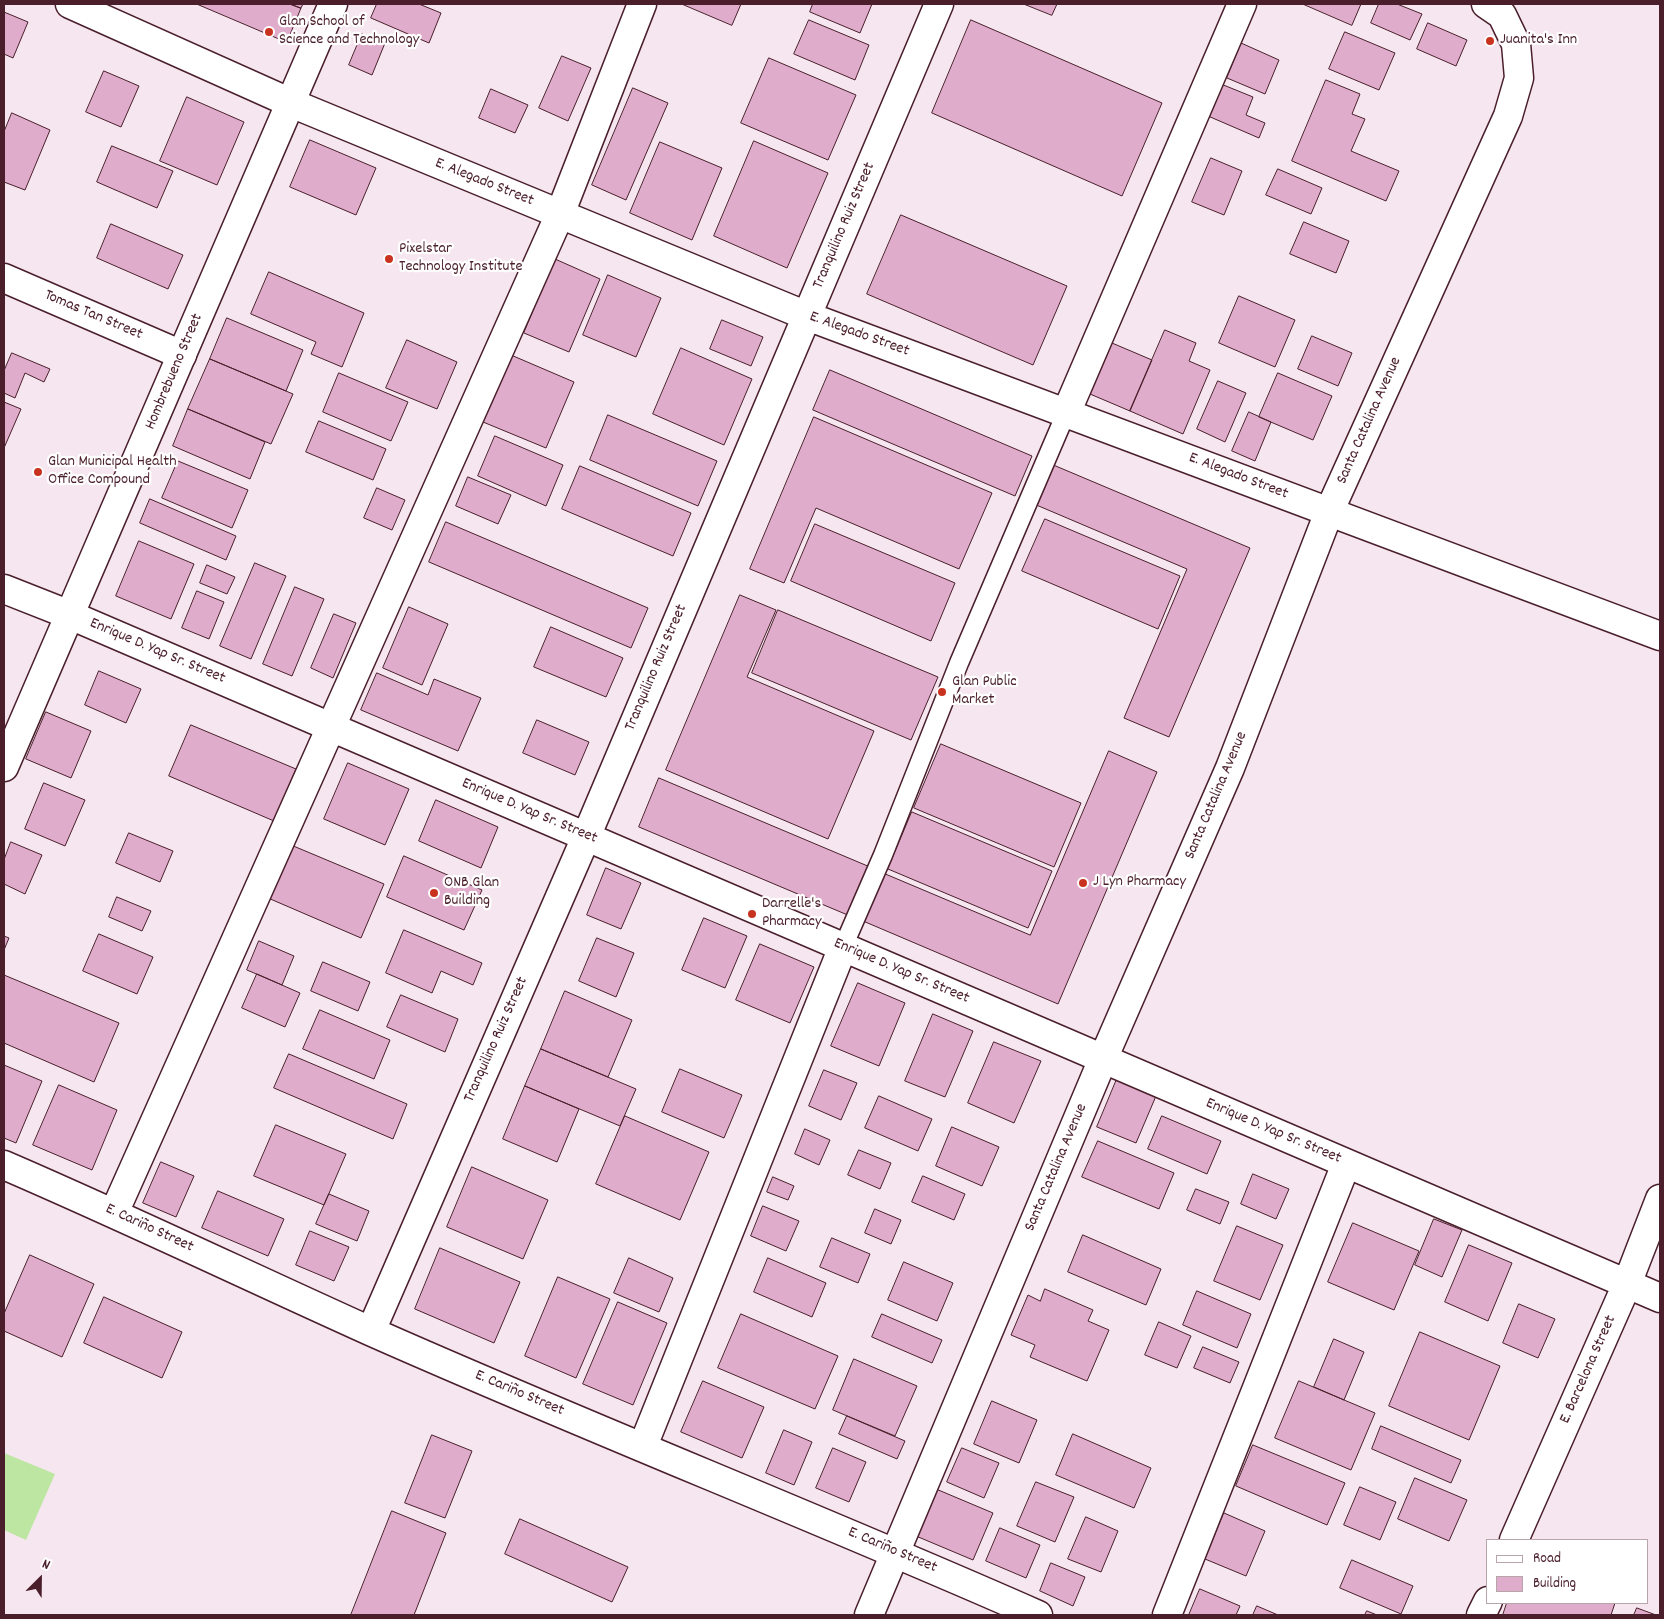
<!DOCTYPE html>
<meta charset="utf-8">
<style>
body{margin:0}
#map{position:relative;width:1664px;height:1619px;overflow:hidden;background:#f5e6ef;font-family:Dekko,sans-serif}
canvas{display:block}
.frame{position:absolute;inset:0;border:5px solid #4a1f2b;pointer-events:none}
.legend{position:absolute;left:1486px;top:1539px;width:162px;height:65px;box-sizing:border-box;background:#fff;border:1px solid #b7a5aa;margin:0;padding:6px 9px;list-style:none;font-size:15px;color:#4a1f2b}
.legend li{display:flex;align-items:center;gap:10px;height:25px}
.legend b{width:25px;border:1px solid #b7a5aa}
.north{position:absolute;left:15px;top:1554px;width:50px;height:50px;-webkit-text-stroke:4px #fff;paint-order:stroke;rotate:23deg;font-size:14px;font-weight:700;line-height:20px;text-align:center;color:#4a1f2b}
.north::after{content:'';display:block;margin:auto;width:18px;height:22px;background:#4a1f2b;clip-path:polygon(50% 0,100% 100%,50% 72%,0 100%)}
</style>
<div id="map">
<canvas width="1664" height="1619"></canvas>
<div class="frame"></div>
<ul class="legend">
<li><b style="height:6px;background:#fff"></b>Road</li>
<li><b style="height:14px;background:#dfadcb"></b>Building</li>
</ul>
<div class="north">N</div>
</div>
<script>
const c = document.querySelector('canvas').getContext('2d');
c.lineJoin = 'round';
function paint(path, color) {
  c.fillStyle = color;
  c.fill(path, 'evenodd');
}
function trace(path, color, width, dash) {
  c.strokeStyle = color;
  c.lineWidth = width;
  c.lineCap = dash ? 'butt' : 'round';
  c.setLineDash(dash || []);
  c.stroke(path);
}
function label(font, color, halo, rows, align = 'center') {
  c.font = font + ' Dekko,sans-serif';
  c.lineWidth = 4.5;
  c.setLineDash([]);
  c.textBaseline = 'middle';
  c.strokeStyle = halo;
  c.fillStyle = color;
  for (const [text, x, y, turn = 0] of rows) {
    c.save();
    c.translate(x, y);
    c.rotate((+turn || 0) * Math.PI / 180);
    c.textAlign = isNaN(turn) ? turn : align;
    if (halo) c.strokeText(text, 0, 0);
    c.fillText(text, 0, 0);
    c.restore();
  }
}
paint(new Path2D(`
 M4 1453 55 1474 26 1540 4 1530Z`), '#bde6a2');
const building = new Path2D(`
 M197 4H290L301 8 287 42Z
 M290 4H303L301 8Z
 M377 4H419L441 13 429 43 371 18Z
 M682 4H741L732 25Z
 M813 4H872L860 33 810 12Z
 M1024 4H1057L1052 15Z
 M1303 4H1361L1352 25Z
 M1379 4H1397L1422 14 1410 40 1371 23Z
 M4 12 28 22 13 58 4 54Z
 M809 20 869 45 855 80 794 54Z
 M971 20 1162 103 1122 196 932 113Z
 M1428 23 1467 40 1456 66 1417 49Z
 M1345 32 1395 53 1379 90 1329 69Z
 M362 34 385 43 372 75 349 65Z
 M1241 43 1279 60 1265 94 1227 78Z
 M562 56 591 68 568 121 539 108Z
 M769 58 856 95 828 160 741 123Z
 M104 71 139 86 121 127 86 112Z
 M1326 80 1360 94 1352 114 1365 119 1351 151 1399 171 1386 201 1292 161Z
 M1221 84 1253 97 1246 115 1265 123 1259 138 1208 116Z
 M633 88 668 103 626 200 592 185Z
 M491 89 528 105 515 133 479 118Z
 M187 97 244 122 217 185 160 161Z
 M12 113 50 130 25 190 4 182V132Z
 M310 140 376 168 356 215 290 187Z
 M754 141 828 173 787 268 714 236Z
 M660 142 722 168 692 240 630 213Z
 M112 146 173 171 157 208 97 182Z
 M1211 158 1242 171 1224 215 1192 202Z
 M1278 169 1322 188 1311 214 1266 195Z
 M901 215 1067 286 1033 365 867 294Z
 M1304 222 1349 241 1336 273 1290 254Z
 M111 224 183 255 168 289 97 258Z
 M555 259 600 279 569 352 524 333Z
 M269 272 364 313 342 367 311 354 316 342 251 314Z
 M608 275 661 298 636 357 583 335Z
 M1239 296 1295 320 1275 367 1219 343Z
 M227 318 303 350 286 391 210 359Z
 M722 320 763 337 751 366 710 349Z
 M1165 330 1196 343 1189 361 1210 370 1183 434 1130 411Z
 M1312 336 1352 353 1338 386 1298 369Z
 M407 340 457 362 437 409 386 388Z
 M1112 343 1152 360 1130 411 1090 394Z
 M681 348 752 379 724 445 653 414Z
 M12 353 50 369 44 382 25 373 15 398 4 393V371Z
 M511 355 574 382 546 448 483 422Z
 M210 359 293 394 271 444 188 409Z
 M830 370 1032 456 1015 496 813 410Z
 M339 373 408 402 391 441 323 412Z
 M1278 373 1332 396 1313 440 1259 417Z
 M1218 381 1246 393 1225 442 1197 429Z
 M4 402 21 409 4 448Z
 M188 409 265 442 250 479 173 446Z
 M1249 412 1271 422 1255 461 1232 451Z
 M608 415 717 461 698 506 590 460Z
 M814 417 992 493 959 569 816 508 784 583 750 569Z
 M319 421 386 449 373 480 306 452Z
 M495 436 563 465 546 506 478 476Z
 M178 461 248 490 232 528 162 498Z
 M1051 464 1250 548 1169 737 1124 718 1187 569 1034 504Z
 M580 466 691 513 673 556 562 509Z
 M468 477 511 495 498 524 456 506Z
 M377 488 405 500 392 530 364 518Z
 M150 499 236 536 226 560 140 523Z
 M1045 519 1180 576 1158 629 1022 571Z
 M446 522 648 608 631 648 429 562Z
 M815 524 955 583 931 641 791 581Z
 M139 541 194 564 171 619 116 596Z
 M255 563 286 576 251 659 220 646Z
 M207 565 235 577 227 594 200 583Z
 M295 587 324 599 292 676 263 664Z
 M197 591 224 602 209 639 182 628Z
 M740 595 776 610 747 677 874 731 828 839 666 770Z
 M409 607 448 624 422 685 383 668Z
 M778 610 938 677 911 740 752 673Z
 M334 614 356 623 333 678 311 668Z
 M551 627 623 658 606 697 534 667Z
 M99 671 141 689 126 723 85 705Z
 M377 673 428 695 434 679 481 698 458 751 361 710Z
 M46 712 91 731 71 778 26 759Z
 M537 720 589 742 575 775 523 753Z
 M191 725 296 769 274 821 169 776Z
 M941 744 1081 803 1054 867 914 808Z
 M1109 751 1157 772 1058 1004 863 921 883 873 1030 935Z
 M348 763 409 789 385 845 324 819Z
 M659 778 870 867 850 916 639 827Z
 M44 783 85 800 65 846 25 829Z
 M436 800 498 827 481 868 419 841Z
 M912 812 1052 871 1028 928 888 869Z
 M129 833 173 851 160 882 116 863Z
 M11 842 42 855 25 894 4 884V860Z
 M291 845 384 884 361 938 268 898Z
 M404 856 482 890 464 930 387 897Z
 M606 868 641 883 621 929 587 915Z
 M117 897 151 911 142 931 109 917Z
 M704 918 747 936 725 988 682 970Z
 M404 930 482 963 473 985 441 971 432 993 386 973Z
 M99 934 153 957 137 994 83 971Z
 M4 936 9 938 4 950Z
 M597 938 634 953 616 997 579 981Z
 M259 941 294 956 282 985 247 970Z
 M760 944 814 967 790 1023 736 1000Z
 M323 962 370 982 358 1011 311 991Z
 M257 974 300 993 285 1027 242 1008Z
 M4 975 119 1023 94 1082 4 1043Z
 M858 983 905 1003 879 1066 831 1046Z
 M565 991 632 1020 608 1077 541 1049Z
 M401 995 458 1019 445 1052 387 1027Z
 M320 1010 390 1040 374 1079 303 1049Z
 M933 1014 973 1031 945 1097 905 1081Z
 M994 1042 1041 1061 1014 1123 968 1103Z
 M541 1049 636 1089 620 1126 525 1086Z
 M289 1054 407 1104 393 1139 274 1088Z
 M4 1065 42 1081 16 1143 4 1138Z
 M680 1069 742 1095 724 1138 662 1112Z
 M824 1070 857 1083 841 1120 809 1106Z
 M1117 1079 1156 1096 1136 1143 1097 1127Z
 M59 1085 117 1110 92 1170 33 1145Z
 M525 1086 579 1109 557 1162 503 1139Z
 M879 1096 932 1119 918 1151 865 1128Z
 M625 1116 709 1152 680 1220 596 1184Z
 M1162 1116 1221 1141 1207 1174 1148 1149Z
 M276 1125 346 1154 324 1205 254 1176Z
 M952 1127 999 1147 982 1186 936 1166Z
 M805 1129 830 1140 819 1165 795 1154Z
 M1098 1141 1174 1173 1159 1209 1082 1177Z
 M859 1150 891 1163 880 1189 848 1175Z
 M161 1162 194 1176 176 1217 143 1203Z
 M472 1167 548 1200 523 1259 447 1227Z
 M1253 1174 1289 1189 1276 1219 1241 1204Z
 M923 1176 965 1194 954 1220 912 1202Z
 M773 1177 794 1186 788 1200 767 1192Z
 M1196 1189 1229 1202 1220 1224 1187 1210Z
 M218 1191 284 1219 268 1256 202 1228Z
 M329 1194 369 1211 357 1241 316 1224Z
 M763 1206 799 1221 786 1251 751 1236Z
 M875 1209 901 1220 891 1244 865 1233Z
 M1434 1219 1462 1230 1442 1277 1415 1265Z
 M1353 1223 1419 1251 1394 1310 1328 1282Z
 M1237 1226 1283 1245 1260 1300 1214 1281Z
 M310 1231 349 1247 334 1281 296 1265Z
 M1083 1235 1161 1269 1146 1305 1068 1272Z
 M832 1238 870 1254 858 1283 820 1267Z
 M1469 1245 1512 1263 1488 1321 1445 1302Z
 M440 1248 520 1282 494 1343 415 1309Z
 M30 1255 94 1284 62 1357 4 1331V1314Z
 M629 1258 673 1278 659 1312 614 1293Z
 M768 1258 826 1283 812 1317 754 1292Z
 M904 1262 953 1283 937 1321 888 1300Z
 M558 1277 610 1299 576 1378 525 1356Z
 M1045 1289 1093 1310 1088 1321 1109 1330 1087 1381 1030 1357 1035 1345 1011 1335 1028 1295 1040 1301Z
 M1197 1291 1251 1314 1237 1348 1183 1325Z
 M104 1297 182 1332 162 1378 84 1343Z
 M618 1302 667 1323 633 1405 583 1384Z
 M1519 1304 1555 1319 1538 1358 1503 1343Z
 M741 1314 838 1356 815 1409 718 1368Z
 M882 1314 942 1340 932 1363 872 1337Z
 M1159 1322 1191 1336 1177 1368 1145 1355Z
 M1420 1332 1500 1366 1469 1440 1389 1406Z
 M1334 1339 1364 1352 1344 1400 1314 1387Z
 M1203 1347 1239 1362 1230 1383 1194 1368Z
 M854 1359 917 1386 895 1436 833 1410Z
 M703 1381 764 1407 742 1458 681 1432Z
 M1299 1381 1375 1413 1351 1470 1275 1438Z
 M992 1401 1037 1420 1019 1463 974 1444Z
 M847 1416 905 1441 897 1459 839 1434Z
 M1381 1426 1461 1460 1451 1483 1372 1449Z
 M784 1430 812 1442 794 1485 766 1473Z
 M1073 1434 1151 1468 1134 1508 1056 1475Z
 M432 1435 472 1451 445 1518 405 1503Z
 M1253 1445 1345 1483 1327 1525 1236 1486Z
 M833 1448 866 1462 849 1502 816 1488Z
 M962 1448 999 1463 984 1498 947 1482Z
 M1415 1478 1467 1500 1449 1541 1398 1519Z
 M1036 1482 1074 1497 1055 1542 1017 1526Z
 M1360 1487 1396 1502 1380 1540 1344 1525Z
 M936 1489 993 1513 973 1560 916 1536Z
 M392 1511 446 1533 414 1615H351Z
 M1224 1513 1265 1531 1246 1576 1205 1559Z
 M1086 1517 1118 1531 1101 1572 1068 1559Z
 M520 1519 628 1567 612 1602 505 1554Z
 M1000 1528 1040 1545 1026 1578 986 1561Z
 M1352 1560 1413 1586 1401 1614 1340 1588Z
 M1051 1563 1085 1577 1073 1606 1040 1591Z
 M1200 1589 1240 1606 1236 1615H1189Z
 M1507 1603H1615L1611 1615H1503Z
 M1257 1606 1278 1615H1253Z
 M1637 1608 1656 1615H1634Z
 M1367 1611 1377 1615H1365Z`);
paint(building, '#dfadcb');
trace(building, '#4a1f2b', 1);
const service = new Path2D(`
 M843 947 883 855 959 663 1067 411`);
const minor = new Path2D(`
 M70 4 291 103 807 316 1660 636
 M4 278 182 355
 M1067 411 1242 4
 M4 589 70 615 1660 1298
 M4 1165C127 1218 248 1276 370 1331 591 1429 816 1517 1038 1615
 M114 1213 560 214 642 4
 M371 1331 586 837 939 4
 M643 1446 843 947
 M1514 1540 1627 1284 1660 1199
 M1167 1615 1346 1164
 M1481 1615 1488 1601`);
const tertiary = new Path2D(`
 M4 767 333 4
 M869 1615 1103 1059 1230 768 1329 512 1508 116 1519 78 1516 44 1502 15 1486 4`);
trace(service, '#4a1f2b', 21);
trace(minor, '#4a1f2b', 31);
trace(tertiary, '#4a1f2b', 31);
trace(service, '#fff', 18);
trace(minor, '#fff', 28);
trace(tertiary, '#fff', 28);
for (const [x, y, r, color] of [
 [269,32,5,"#c8321e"],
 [1490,41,5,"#c8321e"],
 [389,259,5,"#c8321e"],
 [38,472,5,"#c8321e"],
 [942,692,5,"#c8321e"],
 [1083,883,5,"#c8321e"],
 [434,893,5,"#c8321e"],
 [752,914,5,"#c8321e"]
]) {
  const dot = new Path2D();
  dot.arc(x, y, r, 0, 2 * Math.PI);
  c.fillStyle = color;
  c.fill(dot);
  trace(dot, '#fff', 2);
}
label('16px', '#4a1f2b', '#fff', [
 ["Glan School of",279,23],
 ["Science and Technology",279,41],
 ["Juanita's Inn",1500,41],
 ["Pixelstar",399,250],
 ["Technology Institute",399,268],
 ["Glan Municipal Health",48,463],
 ["Office Compound",48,481],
 ["Glan Public",952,683],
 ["Market",952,701],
 ["J Lyn Pharmacy",1093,883],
 ["ONB Glan",444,884],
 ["Building",444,902],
 ["Darrelle's",762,905],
 ["Pharmacy",762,923]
], 'left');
label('16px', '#4a1f2b', '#fff', [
 ["E. Alegado Street",484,183,22],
 ["Tranquilino Ruiz Street",845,226,-67],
 ["Tomas Tan Street",93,316,23],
 ["E. Alegado Street",859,335,20],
 ["Hombrebueno Street",175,372,-67],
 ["Santa Catalina Avenue",1370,421,-66],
 ["E. Alegado Street",1238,477,21],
 ["Enrique D. Yap Sr. Street",157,652,23],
 ["Tranquilino Ruiz Street",657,668,-67],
 ["Santa Catalina Avenue",1217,796,-67],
 ["Enrique D. Yap Sr. Street",529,812,23],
 ["Enrique D. Yap Sr. Street",901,972,23],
 ["Tranquilino Ruiz Street",497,1040,-66],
 ["Enrique D. Yap Sr. Street",1273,1132,23],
 ["Santa Catalina Avenue",1057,1168,-67],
 ["E. Cariño Street",149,1229,25],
 ["E. Barcelona Street",1589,1370,-66],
 ["E. Cariño Street",519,1394,23],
 ["E. Cariño Street",892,1551,23]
]);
</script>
